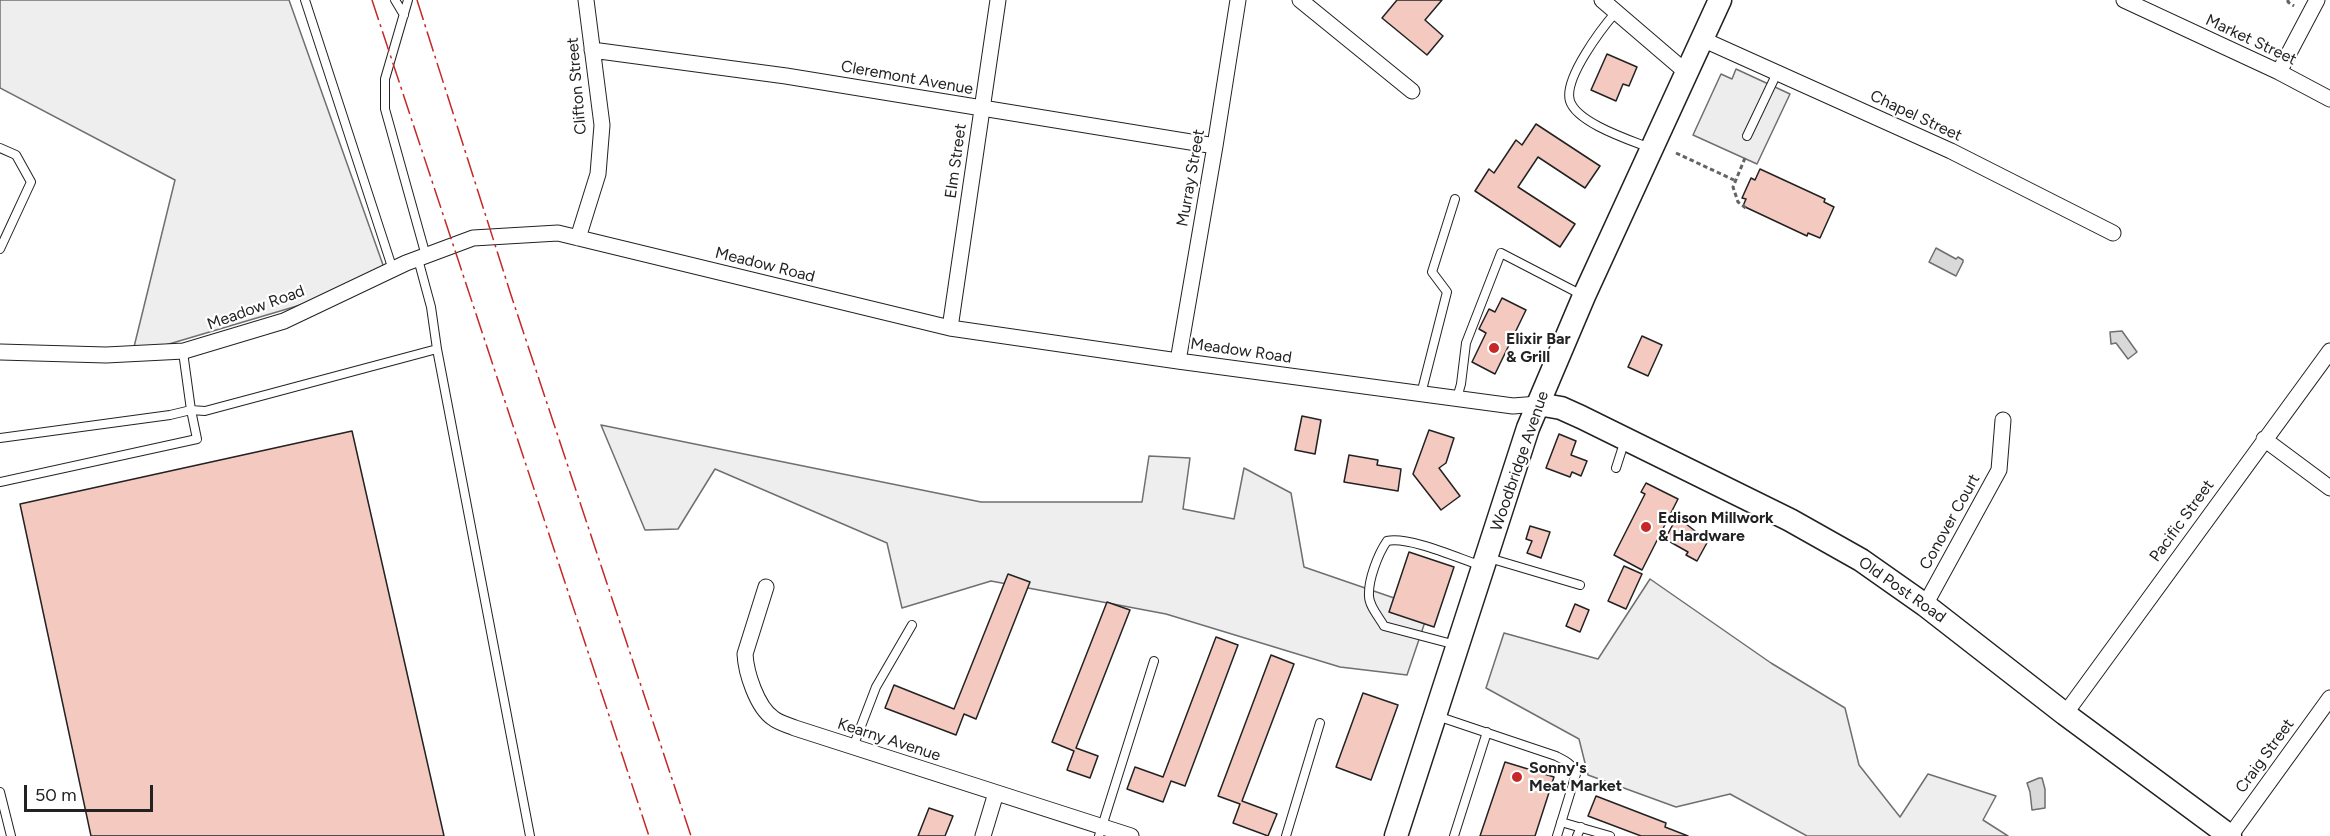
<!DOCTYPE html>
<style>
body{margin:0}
#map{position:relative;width:2330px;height:836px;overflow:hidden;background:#fff;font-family:Figtree,sans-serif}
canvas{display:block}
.scale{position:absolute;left:24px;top:785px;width:129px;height:27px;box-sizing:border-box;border:3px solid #222;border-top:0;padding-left:8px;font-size:18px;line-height:21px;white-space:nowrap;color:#222;-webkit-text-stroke:4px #fff;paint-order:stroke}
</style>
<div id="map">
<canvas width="2330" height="836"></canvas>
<div class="scale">50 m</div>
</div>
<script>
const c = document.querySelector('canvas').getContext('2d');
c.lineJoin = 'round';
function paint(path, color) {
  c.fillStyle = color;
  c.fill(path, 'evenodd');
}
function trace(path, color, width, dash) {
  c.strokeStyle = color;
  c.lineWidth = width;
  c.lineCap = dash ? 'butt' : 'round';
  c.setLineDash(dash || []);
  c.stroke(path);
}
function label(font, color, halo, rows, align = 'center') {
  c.font = font + ' Figtree,sans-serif';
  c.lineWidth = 4.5;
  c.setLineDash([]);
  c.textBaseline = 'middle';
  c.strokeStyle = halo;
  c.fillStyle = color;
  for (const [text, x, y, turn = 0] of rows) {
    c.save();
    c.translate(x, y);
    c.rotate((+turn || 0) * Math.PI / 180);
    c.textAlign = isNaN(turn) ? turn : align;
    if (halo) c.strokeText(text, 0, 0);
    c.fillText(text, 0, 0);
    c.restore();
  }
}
const green = new Path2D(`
 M0 0H289L388 279 132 355 175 180 0 88Z
 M601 425 981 502H1142L1149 456 1190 458 1183 509 1234 519 1244 468 1291 493 1304 567 1429 610 1407 675 1340 667 1166 614 991 581 902 608 887 543 715 469 678 529 645 530Z
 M1650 579 1771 663 1845 708 1859 765 1900 817 1928 774 1996 796 1983 820 2008 836H1807L1730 794 1676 807 1588 775 1579 739 1486 688 1504 633 1598 659Z`);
paint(green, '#eee');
trace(green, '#6f6f6f', 1.5);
const parking = new Path2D(`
 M1736 69 1790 94 1757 164 1693 135 1721 74 1732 79Z`);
paint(parking, '#ededed');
trace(parking, '#6f6f6f', 1.5);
const water = new Path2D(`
 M1936 248 1956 259 1958 257 1963 260V262L1956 276 1929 262Z
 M2122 331 2137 352 2128 359 2116 343 2111 344 2110 332Z
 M2039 778H2042L2045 789V808L2032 810 2030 792 2027 783Z`);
paint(water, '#d9d9d9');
trace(water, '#6f6f6f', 1.5);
const building = new Path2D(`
 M1397 0H1442L1425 20 1443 36 1427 55 1382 18Z
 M1607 54 1637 67 1629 86 1623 84 1616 101 1591 90Z
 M1536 124 1600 166 1585 188 1538 157 1518 187 1575 224 1560 247 1475 191 1489 169 1494 173 1516 140 1522 145Z
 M1760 169 1825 199 1824 202 1834 207 1820 238 1808 233 1807 236 1743 206 1746 199 1742 198 1751 178 1755 180Z
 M1502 298 1526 310 1495 374 1472 362 1486 333 1479 329 1489 309 1495 312Z
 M1642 336 1662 345 1648 376 1628 367Z
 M1302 416 1321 420 1315 454 1295 450Z
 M1429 430 1454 438 1446 463 1439 468 1460 496 1441 510 1413 474Z
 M352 431 444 836H91L20 504Z
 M1559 434 1576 441 1571 455 1587 461 1581 476 1572 472 1570 477 1546 468Z
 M1349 455 1378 460 1377 465 1401 469 1398 491 1344 482Z
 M1646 483 1678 499 1642 570 1614 555 1645 494 1641 492Z
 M1677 517 1708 541 1697 561 1686 555 1688 552 1665 539Z
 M1530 526 1550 532 1541 558 1527 553 1532 541 1526 539Z
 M1409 552 1454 567 1434 627 1389 612Z
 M1624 566 1642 574 1626 609 1608 601Z
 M1008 574 1030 582 976 719 964 714 956 735 885 708 894 685 954 709Z
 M1107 602 1130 610 1076 748 1098 756 1090 778 1067 770 1074 751 1052 742Z
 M1575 604 1589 610 1580 632 1566 626Z
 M1216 637 1238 645 1185 786 1171 781 1163 802 1127 789 1135 767 1163 777Z
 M1271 655 1294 664 1242 801 1277 814 1268 836 1233 823 1240 804 1218 796Z
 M1363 693 1398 705 1371 780 1336 767Z
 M1505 762 1554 777 1535 836H1480Z
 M1596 796 1666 823 1665 827 1688 836H1641L1588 816Z
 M929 808 953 816 945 836H918Z`);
paint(building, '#f3c9c0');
trace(building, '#222', 1.5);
const lane = new Path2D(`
 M305 0 393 270
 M395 0 404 15
 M408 0 385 79V109L426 256
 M1616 12C1602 28 1563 79 1570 101 1577 123 1630 140 1650 148
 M1747 136 1777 73
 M0 148 16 155 31 182 0 249
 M437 349 530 836
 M183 352 191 410 205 411 437 349 431 307 418 259
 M1421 394 1447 292 1432 272 1455 199
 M1457 398 1461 384 1466 343 1501 253 1582 295
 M0 438 170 415 191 410 197 439 0 482
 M1616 468 1625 440
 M1489 558 1580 585
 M1456 645 1384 626C1379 617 1369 606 1369 596 1368 580 1378 554 1387 541 1409 536 1460 559 1482 566
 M1437 716 1556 756C1564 760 1573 764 1576 774L1557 836
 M853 747 876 687 912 625
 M0 792 11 836
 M1561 822 1610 836
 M1099 836 1154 661
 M1286 836 1320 723
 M1454 836 1487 732
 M1577 836 1581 827`);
const street = new Path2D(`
 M1300 0 1412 91
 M1602 0 1686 72
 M2124 0 2279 72 2330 99
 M1702 39 1951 151 2113 233
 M592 50 786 76 1215 146
 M2279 72 2317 0
 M578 238 598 174 602 125 586 0
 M950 328 998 0
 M0 352 106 355 184 351 284 321 406 263 473 238 558 233 950 328 1178 361 1513 406 1538 404
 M1178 361 1215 146 1238 0
 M2264 439 2330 488
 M766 587 745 654C746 673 757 707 773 718 779 723 788 725 795 728L1131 836
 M1925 605 1999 470 2003 420
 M2065 714 2330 351
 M983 836 996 793
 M2230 836 2330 698`);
const secondary = new Path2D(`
 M1538 404 1561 408 1581 417 1790 520 1861 560 1925 605 2065 714 2230 836
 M1396 836 1528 428 1584 296 1720 0`);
trace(lane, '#222', 10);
trace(street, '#222', 17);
trace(secondary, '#222', 25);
trace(new Path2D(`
 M2288 0V2L2294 6
 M1676 153 1734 180
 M1745 158 1733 187 1738 202 1747 209`), '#646464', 3, [4.5, 3]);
trace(lane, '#fff', 8);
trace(street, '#fff', 15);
trace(secondary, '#fff', 22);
trace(new Path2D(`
 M372 0 649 836
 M417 0 511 295 691 836`), '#c62828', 1.5, [21, 4.5, 3, 4.5]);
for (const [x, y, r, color] of [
 [1494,348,6,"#c62828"],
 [1646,527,6,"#c62828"],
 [1517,777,6,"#c62828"]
]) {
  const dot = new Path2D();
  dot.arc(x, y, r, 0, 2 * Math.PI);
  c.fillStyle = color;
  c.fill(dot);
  trace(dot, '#fff', 2);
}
label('16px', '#222', '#fff', [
 ["Market Street",2251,40,25],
 ["Cleremont Avenue",907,78,10],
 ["Clifton Street",577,86,-95],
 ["Chapel Street",1916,116,25],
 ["Elm Street",956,161,-82],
 ["Murray Street",1191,178,-80],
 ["Meadow Road",765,265,14],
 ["Meadow Road",256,308,-20],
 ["Meadow Road",1241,351,8],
 ["Woodbridge Avenue",1520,461,-71],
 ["Pacific Street",2182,521,-54],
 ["Conover Court",1950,522,-61],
 ["Old Post Road",1902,590,35],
 ["Kearny Avenue",889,740,18],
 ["Craig Street",2265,756,-54]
]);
label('bold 16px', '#222', '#fff', [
 ["Elixir Bar",1506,339],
 ["& Grill",1506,357],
 ["Edison Millwork",1658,518],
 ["& Hardware",1658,536],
 ["Sonny's",1529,768],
 ["Meat Market",1529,786]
], 'left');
</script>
